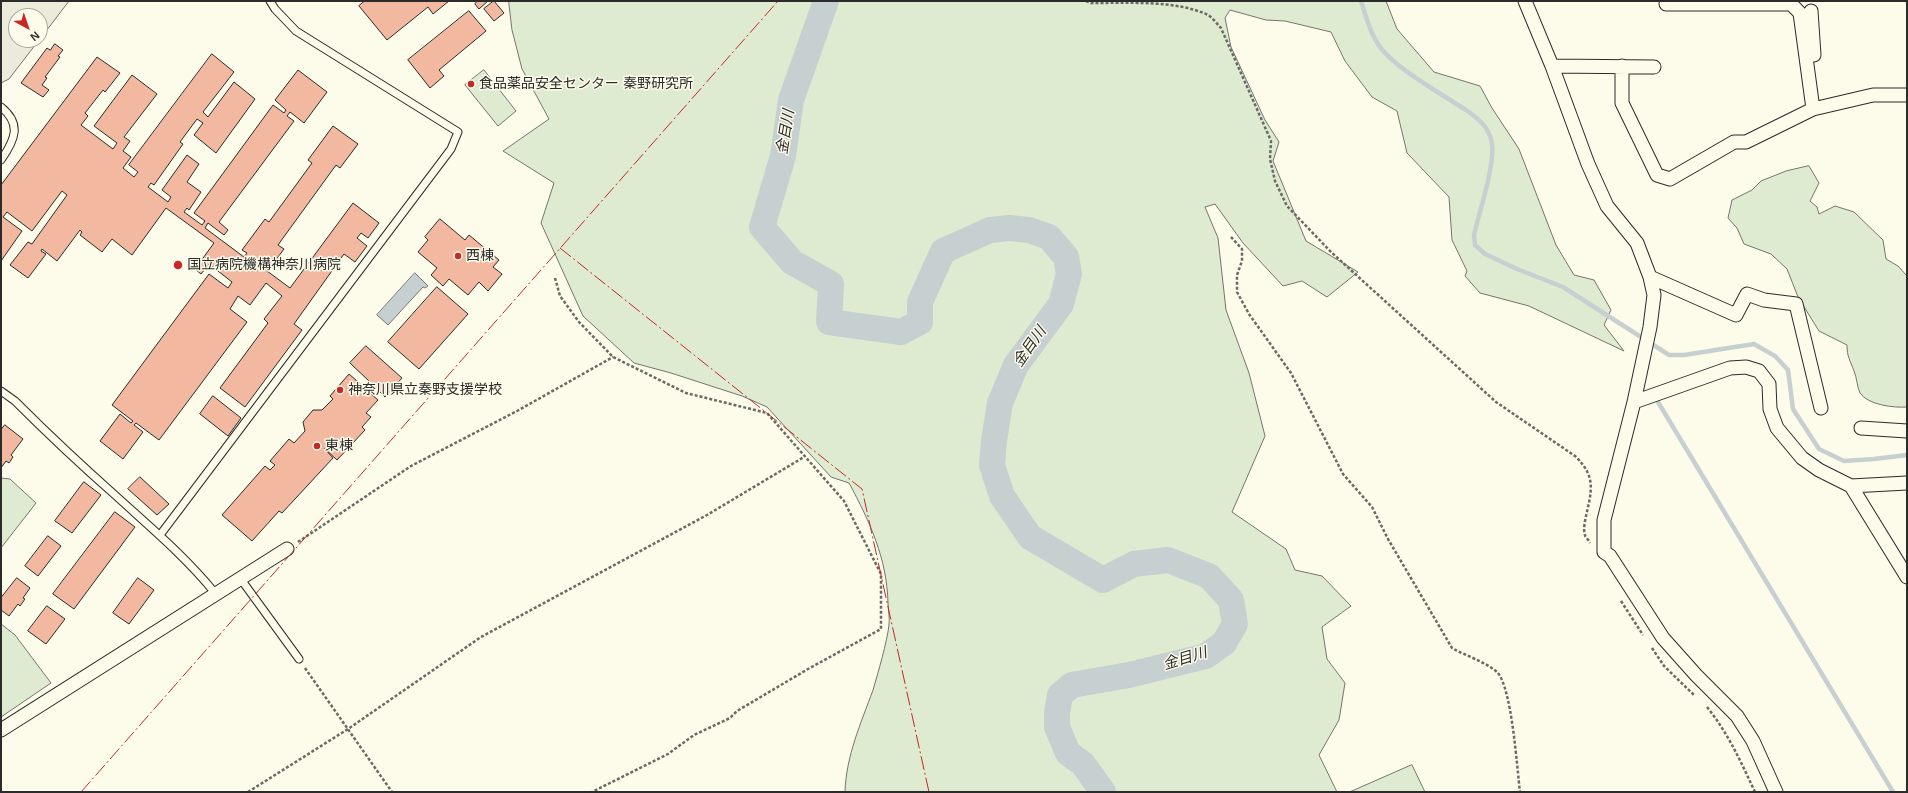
<!DOCTYPE html>
<meta charset="utf-8">
<style>
body{margin:0}
#map{position:relative;width:1908px;height:793px;overflow:hidden;background:#fdfbea;font-family:Helvetica,sans-serif}
canvas{display:block}
.frame{position:absolute;inset:0;border:2px solid #2b2b2b;pointer-events:none}
.north{position:absolute;left:8px;top:8px;width:40px;height:40px;box-sizing:border-box;background:#fdfbea;border:1px solid #a9a89e;border-radius:50%;rotate:140deg;font-size:11px;font-weight:700;line-height:16px;text-align:center;color:#2b2b2b}
.north::after{content:'';display:block;margin:auto;width:14px;height:18px;background:#c62828;clip-path:polygon(50% 0,100% 100%,50% 72%,0 100%)}
</style>
<div id="map">
<canvas width="1908" height="793"></canvas>
<div class="frame"></div>
<div class="north">N</div>
</div>
<script>
const c = document.querySelector('canvas').getContext('2d');
c.lineJoin = 'round';
function paint(path, color) {
  c.fillStyle = color;
  c.fill(path, 'evenodd');
}
function trace(path, color, width, dash) {
  c.strokeStyle = color;
  c.lineWidth = width;
  c.lineCap = dash ? 'butt' : 'round';
  c.setLineDash(dash || []);
  c.stroke(path);
}
function label(font, color, halo, rows, align = 'center') {
  c.font = font + ' Helvetica,"Noto Sans JP",sans-serif';
  c.lineWidth = 3;
  c.setLineDash([]);
  c.textBaseline = 'middle';
  c.strokeStyle = halo;
  c.fillStyle = color;
  for (const [text, x, y, turn = 0] of rows) {
    c.save();
    c.translate(x, y);
    c.rotate((+turn || 0) * Math.PI / 180);
    c.textAlign = isNaN(turn) ? turn : align;
    if (halo) c.strokeText(text, 0, 0);
    c.fillText(text, 0, 0);
    c.restore();
  }
}
const green = new Path2D(`
 M509 1H1386L1397 29 1434 72 1480 86 1492 108 1519 149 1556 245 1574 275 1594 280 1611 310 1604 325 1624 351 1529 306 1480 293 1465 276 1467 271 1452 240 1449 197 1407 153 1397 111 1372 97 1345 61 1331 32 1285 21 1266 20 1230 10 1225 18 1231 47 1265 120 1279 142 1273 161 1306 241 1358 272 1327 297 1302 281 1283 286 1243 243 1215 204 1205 207 1218 238 1226 310 1249 373 1265 436 1232 512 1286 549 1295 570 1322 576 1351 606 1322 627 1327 659 1345 683 1339 720 1319 755 1337 792H845C846 756 861 723 873 690 878 673 887 642 889 625 890 618 888 610 888 603 887 559 870 522 849 483L831 477 767 407 742 396 671 373 634 363 583 316 541 223 554 183 503 151 549 119 522 69 512 30Z
 M484 70 516 111 498 126 465 85Z
 M1809 166 1819 183 1810 201 1817 207 1819 214 1835 206 1854 212 1883 240 1886 259 1898 266 1907 276V407C1894 408 1868 405 1860 393 1857 387 1857 378 1854 371 1850 360 1847 357 1847 345L1819 331 1798 297 1787 269 1771 254 1744 244 1737 228 1728 218 1732 200 1752 190 1761 181 1786 171Z
 M1 478 10 479 36 503 1 548Z
 M1 624 15 635 51 683 1 717Z
 M1412 765 1425 792H1350Z`);
paint(green, '#deebd1');
trace(green, '#74746e', 1);
const parking = new Path2D(`
 M1 1H69L40 39V16H16V40H39L9 79 1 83Z`);
paint(parking, '#eceadb');
trace(parking, '#74746e', 1);
const water = new Path2D(`
 M415 273 428 286 425 288 423 287 388 325 377 315Z`);
paint(water, '#c7d0d0');
trace(water, '#74746e', 1);
trace(new Path2D(`
 M1361 1C1366 16 1369 31 1378 44 1392 67 1445 96 1469 112 1480 120 1490 129 1492 144 1495 165 1479 213 1474 235L1475 245 1485 254 1517 269 1563 287 1669 355H1684L1754 344 1775 356 1788 370 1793 409 1819 449 1844 461 1874 459 1907 455
 M1658 402 1893 792`), '#c7d0d0', 4.5);
trace(new Path2D(`
 M826 1 791 100 783 156 762 227 792 262 831 284 829 322 901 332 920 322V302L943 251 990 230 1009 228 1029 230 1049 237 1066 257 1069 274 1061 304 1016 365 1000 403 994 441 992 465 1002 496 1030 537 1103 580 1134 564 1168 560 1209 576 1231 600 1235 624 1224 643 1206 656 1129 675 1072 685 1060 695 1057 713V727L1068 753 1083 764 1103 792`), '#c7d0d0', 26);
const building = new Path2D(`
 M365 1H449L433 14 428 7 387 40 359 6Z
 M478 1H488L479 9 475 4Z
 M494 1 504 13 494 21 484 9Z
 M469 11 486 31 439 70 444 76 430 88 408 60Z
 M55 44 63 50 58 56 60 57 45 77 47 78 42 85 49 90 43 97 21 83 47 48 50 50Z
 M212 54 234 72 203 112 208 117 234 82 255 99 216 153 194 135 203 123 197 119 180 142 183 144 154 185 151 183 148 187 168 202 171 197 162 190 187 155 199 164 187 182 201 192 189 210 187 208 184 212 202 225 205 221 194 213 273 105 284 113 286 110 275 100 298 70 327 92 304 123 290 112 287 116 294 121 219 222 228 230 224 235 208 223 205 228 244 257 247 253 242 250 265 219 269 222 312 163 308 160 333 126 358 144 340 168 336 165 278 245 284 249 269 269 261 262 259 265 290 288 353 203 379 223 368 238 361 233 357 238 367 246 355 262 344 254 294 324 302 330 245 407 220 388 268 323 264 319 282 296 266 283 250 305 238 296 230 309 247 322 159 440 136 423 134 425 143 432 123 459 100 441 120 414 131 423 133 421 112 405 209 274 228 288 232 282 209 264 201 274 195 269 214 243 166 208 132 255 112 239 102 252 80 235 82 232 80 230 57 261 42 249 41 251 46 254 28 278 10 265 28 242 32 244 67 195 62 191 32 231 7 212 3 217 22 231 1 261V185L97 57 120 73 105 92 103 90 85 113 88 116 81 125 113 149 117 143 94 126 132 75 157 94 124 137 130 141 123 151 131 157 123 168 134 177 138 172 129 165Z
 M440 219 465 240 469 235 499 260 493 267 502 274 488 291 479 282 468 295 449 279 443 286 431 275 437 268 418 252 428 240 425 237Z
 M437 287 468 314 419 369 388 342Z
 M366 346 402 378 385 397 375 387 370 393 378 400 366 413 371 417 362 427 365 430 337 460 324 448 333 458 282 513 279 511 252 541 222 515 265 466 270 470 275 465 270 461 289 439 294 443 305 431 303 422 313 410H322L333 399 330 396 349 374 365 388 370 382 350 363Z
 M213 396 241 418 228 436 200 414Z
 M5 425 23 439 11 455 13 457 9 463 6 461 1 468V430Z
 M140 477 169 504 157 515 128 489Z
 M84 482 101 495 72 533 55 521Z
 M115 512 135 527 74 609 53 594Z
 M48 536 61 546 38 576 25 566Z
 M17 578 30 588 23 598 25 599 20 606 18 604 9 616 1 610V598Z
 M138 578 154 590 129 624 113 613Z
 M47 606 65 619 46 644 28 631Z`);
paint(building, '#f2b8a0');
trace(building, '#2b2b2b', 1);
const service = new Path2D(`
 M1 107C22 124 15 140 1 160
 M1 391 15 401C47 433 81 465 115 495 150 527 185 556 215 593
 M160 535 451 149 458 132 296 31 275 9 270 1
 M240 578 299 659`);
const minor = new Path2D(`
 M1525 1 1552 66 1588 164 1607 206 1637 243 1650 277 1654 295 1650 327 1634 402 1604 520V552L1610 556 1663 638 1696 675 1737 716 1753 741 1776 792
 M1666 4H1791L1800 13 1813 109
 M1811 11 1814 55
 M1552 66 1654 67
 M1622 66V103L1657 175 1670 179 1734 142H1746L1813 109 1873 95H1907
 M1650 277 1736 315 1747 294 1764 300 1796 304 1821 408
 M1634 402 1730 368 1746 367 1759 371 1769 384 1770 409 1777 428 1802 458 1819 470 1851 486 1907 483
 M1861 428 1907 431
 M1851 486 1907 577
 M1 730 287 549`);
trace(service, '#2b2b2b', 9);
trace(minor, '#2b2b2b', 15);
trace(new Path2D(`
 M1086 1 1091 3C1127 3 1177 0 1208 15 1213 18 1217 24 1221 28L1268 134 1271 141 1270 159 1275 181 1287 206 1331 252 1496 402 1575 456C1596 476 1592 490 1586 516 1585 521 1583 530 1585 535 1585 537 1589 540 1590 543
 M1231 237 1242 249V261L1237 275V292L1249 314 1291 373 1343 474 1372 507 1388 539 1452 648C1466 656 1484 661 1497 672 1512 687 1517 769 1520 792
 M555 278 560 296 579 322 613 357 686 393 767 413 844 501 881 574V629L808 669 737 711 730 718 694 735 668 754 592 792
 M298 542 411 466 517 411 613 357
 M1621 601 1643 635
 M1652 648 1664 666 1695 696
 M305 668 392 792
 M1707 707C1728 733 1741 762 1755 792
 M248 792 348 729 481 637 707 515 804 457`), '#6a6964', 2.5, [3, 2]);
trace(service, '#fdfbea', 7);
trace(minor, '#fdfbea', 13);
trace(new Path2D(`
 M560 248 862 489 929 792
 M81 792 778 1`), '#c62828', 1, [14, 3, 2, 3]);
for (const [x, y, r, color] of [
 [471,84,4,"#c62828"],
 [458,256,4,"#c62828"],
 [178,265,5,"#c62828"],
 [340,390,4,"#c62828"],
 [317,446,4,"#c62828"]
]) {
  const dot = new Path2D();
  dot.arc(x, y, r, 0, 2 * Math.PI);
  c.fillStyle = color;
  c.fill(dot);
  trace(dot, '#fdfbea', 1.5);
}
label('14px', '#2b2b2b', '#fdfbea', [
 ["食品薬品安全センター 秦野研究所",479,84],
 ["西棟",466,256],
 ["国立病院機構神奈川病院",187,265],
 ["神奈川県立秦野支援学校",348,390],
 ["東棟",325,446]
], 'left');
label('italic 15px', '#2b2b2b', '#fdfbea', [
 ["金目川",786,132,-81],
 ["金目川",1030,347,-55],
 ["金目川",1185,659,-17]
]);
</script>
